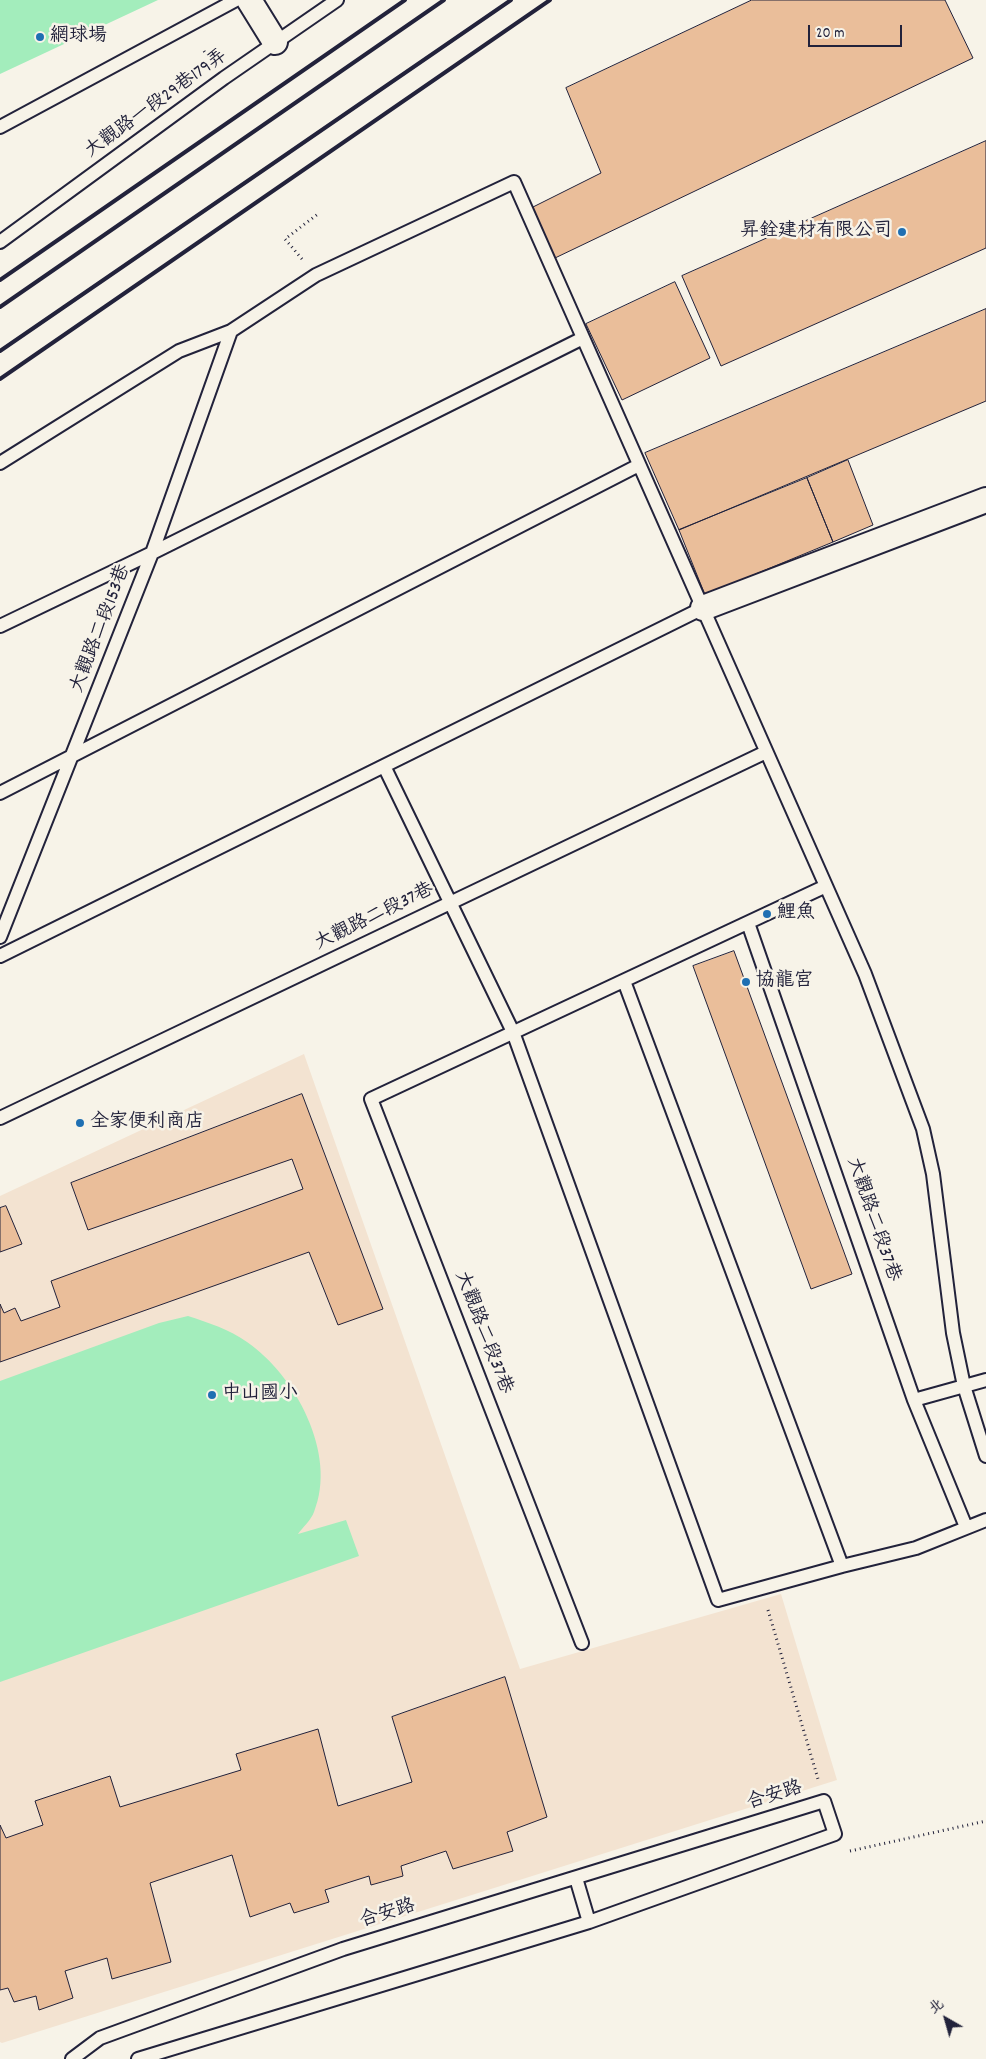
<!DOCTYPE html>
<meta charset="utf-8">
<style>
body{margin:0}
#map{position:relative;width:986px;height:2059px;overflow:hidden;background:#f7f3e8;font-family:Dekko,"LXGW WenKai TC",sans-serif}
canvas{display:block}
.north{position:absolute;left:921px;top:1994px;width:50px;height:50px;-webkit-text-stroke:4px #f7f3e8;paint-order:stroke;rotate:322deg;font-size:14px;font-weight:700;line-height:20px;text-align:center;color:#22223b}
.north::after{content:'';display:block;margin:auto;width:18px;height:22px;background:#22223b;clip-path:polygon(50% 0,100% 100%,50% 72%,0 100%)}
.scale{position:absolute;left:808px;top:25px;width:94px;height:22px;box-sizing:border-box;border:2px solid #22223b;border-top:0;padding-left:6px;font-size:15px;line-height:18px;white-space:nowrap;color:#22223b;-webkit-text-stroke:4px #f7f3e8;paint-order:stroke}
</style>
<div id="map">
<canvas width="986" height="2059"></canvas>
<div class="north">北</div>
<div class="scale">20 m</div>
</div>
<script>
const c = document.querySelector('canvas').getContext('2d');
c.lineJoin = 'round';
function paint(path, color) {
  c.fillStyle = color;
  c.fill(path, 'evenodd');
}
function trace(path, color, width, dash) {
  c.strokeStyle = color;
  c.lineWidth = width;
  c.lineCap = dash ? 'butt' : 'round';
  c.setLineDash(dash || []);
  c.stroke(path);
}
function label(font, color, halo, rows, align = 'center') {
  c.font = font + ' Dekko,"LXGW WenKai TC",sans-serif';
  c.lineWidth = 5;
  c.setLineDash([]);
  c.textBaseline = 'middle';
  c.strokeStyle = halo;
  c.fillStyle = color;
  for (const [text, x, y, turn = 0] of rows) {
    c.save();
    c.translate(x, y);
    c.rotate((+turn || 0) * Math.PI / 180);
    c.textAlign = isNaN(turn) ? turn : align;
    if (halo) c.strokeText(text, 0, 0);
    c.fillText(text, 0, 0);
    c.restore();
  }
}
paint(new Path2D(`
 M304 1054 520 1669 781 1594 837 1780 2 2043 0 2042V1196Z`), '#f3e3d1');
paint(new Path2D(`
 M0 0H158L0 74Z
 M188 1316C209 1323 229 1329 247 1342 295 1375 338 1454 314 1512 311 1520 303 1527 298 1534L346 1520 359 1556 0 1682V1381L159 1323Z`), '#a3edbc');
const building = new Path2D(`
 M752 0H945L973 58 555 258 531 208 601 173 566 88Z
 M986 141V248L721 366 682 276Z
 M675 282 710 358 622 400 586 324Z
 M986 309V401L679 530 645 453Z
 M848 460 873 525 833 542 807 478Z
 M807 478 833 542 705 595 679 530Z
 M734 951 852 1274 811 1289 693 966Z
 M302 1094 383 1309 338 1325 309 1252 0 1362V1304L4 1313 15 1308 21 1321 60 1307 51 1281 303 1189 292 1159 88 1230 71 1183Z
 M6 1206 22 1244 0 1252V1208Z
 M505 1677 547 1817 507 1832 513 1851 453 1869 446 1851 401 1866 403 1876 371 1885 369 1876 325 1890 329 1902 294 1913 290 1903 250 1917 232 1855 150 1883 171 1962 112 1979 107 1958 65 1971 73 1998 39 2010 36 1996 14 2002 8 1988 0 1990V1825L6 1838 43 1825 35 1801 110 1776 120 1807 241 1770 236 1754 318 1729 338 1806 412 1782 392 1717Z`);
paint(building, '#eabe9a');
trace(building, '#22223b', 1);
const service = new Path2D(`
 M0 127 236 0
 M0 242 224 78 337 0
 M0 463 179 351 231 331 316 275 514 182 865 974 923 1129 933 1174 953 1333 964 1386 986 1456
 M0 626 152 553 583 338
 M384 766 513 1032 718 1600 842 1566 916 1548 986 1520
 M0 793 639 465
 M748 923 914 1400 966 1527
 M0 937 152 553 231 331
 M0 956 703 608
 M624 981 842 1566
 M0 1118 766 752
 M914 1400 986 1380
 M582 1643 371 1099 826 886
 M576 1878 589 1922
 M72 2059 100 2038 343 1949 824 1801 835 1834 589 1922 138 2059`);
const minor = new Path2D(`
 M249 0 275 42
 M703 608 986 500`);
trace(service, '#22223b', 16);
trace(minor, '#22223b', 28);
trace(new Path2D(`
 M204 51 211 61
 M302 259 285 239 318 214
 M768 1610 818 1779
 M850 1851 986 1821`), '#22223b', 3, [1, 4]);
trace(service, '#f7f3e8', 12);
trace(minor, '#f7f3e8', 24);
trace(new Path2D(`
 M0 280 405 0
 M0 307 444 0
 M0 351 511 0
 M0 379 550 0`), '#22223b', 4);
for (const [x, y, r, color] of [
 [40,37,5,"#1f6fb2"],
 [902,232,5,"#1f6fb2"],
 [767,914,5,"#1f6fb2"],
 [746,982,5,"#1f6fb2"],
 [80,1123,5,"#1f6fb2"],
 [212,1395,5,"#1f6fb2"]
]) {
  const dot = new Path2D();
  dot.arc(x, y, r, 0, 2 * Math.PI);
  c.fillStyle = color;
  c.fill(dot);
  trace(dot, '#f7f3e8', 2);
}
label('19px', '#22223b', '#f7f3e8', [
 ["網球場",50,37],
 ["昇銓建材有限公司",892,232,"right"],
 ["鯉魚",777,914],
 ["協龍宮",756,982],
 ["全家便利商店",90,1123],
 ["中山國小",222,1395]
], 'left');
label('19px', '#22223b', '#f7f3e8', [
 ["大觀路一段29巷179弄",157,105,-36],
 ["大觀路二段153巷",102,629,-69],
 ["大觀路二段37巷",375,918,-26],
 ["大觀路二段37巷",872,1220,71],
 ["大觀路二段37巷",482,1333,69],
 ["合安路",775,1797,-17],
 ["合安路",388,1915,-17]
]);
</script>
